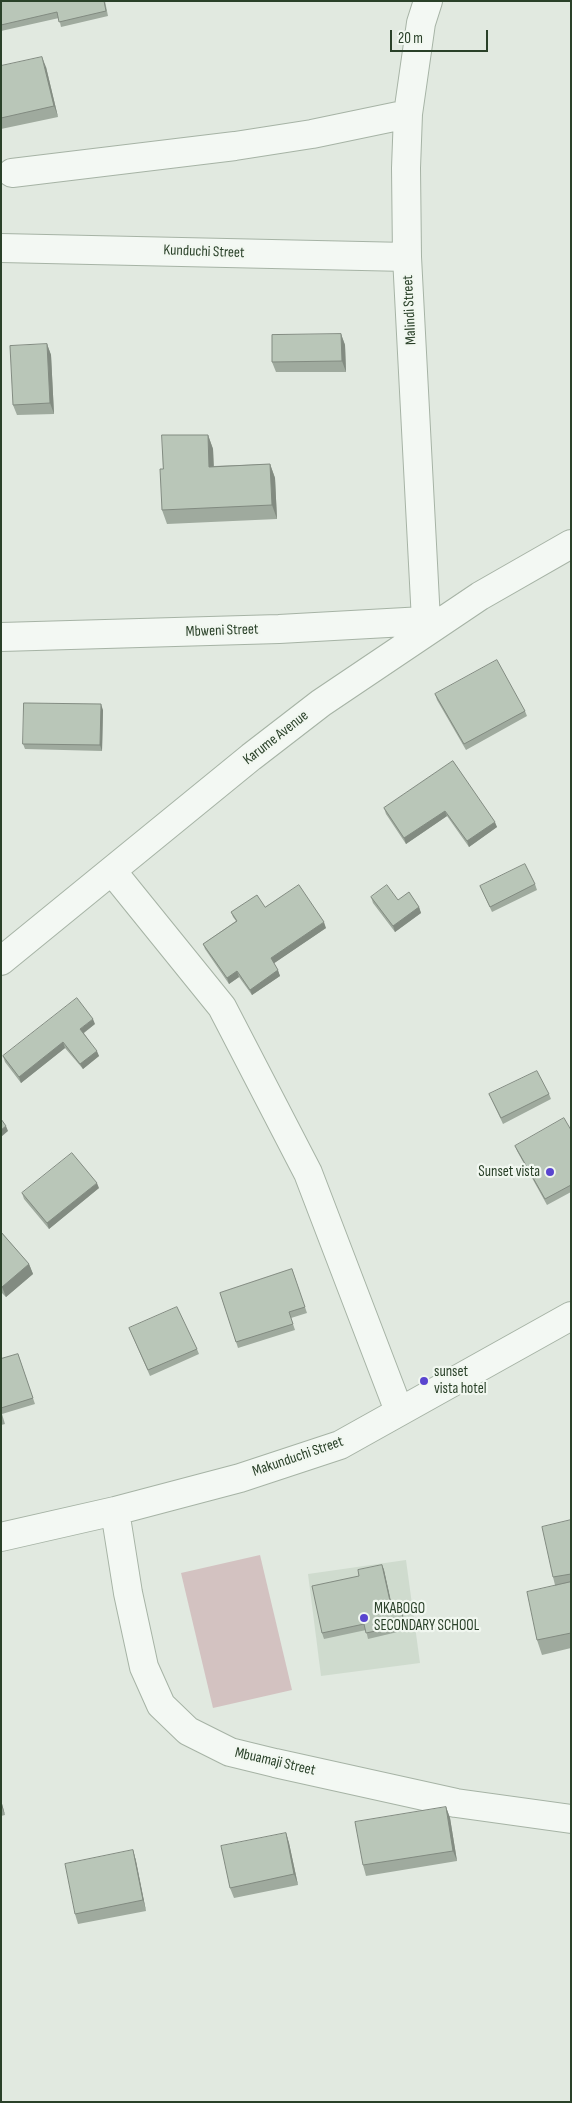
<!DOCTYPE html>
<style>
body{margin:0}
#map{position:relative;width:572px;height:2103px;overflow:hidden;background:#e1e9e0;font-family:"Sofia Sans Condensed",sans-serif}
canvas{display:block}
.frame{position:absolute;inset:0;border:2px solid #2a4129;pointer-events:none}
.scale{position:absolute;left:390px;top:30px;width:98px;height:22px;box-sizing:border-box;border:2px solid #2a4129;border-top:0;padding-left:6px;font-size:15px;line-height:18px;white-space:nowrap;color:#2a4129;-webkit-text-stroke:4px #f1f7f0;paint-order:stroke}
</style>
<div id="map">
<canvas width="572" height="2103"></canvas>
<div class="frame"></div>
<div class="scale">20 m</div>
</div>
<script>
const c = document.querySelector('canvas').getContext('2d');
c.lineJoin = 'round';
function paint(path, color) {
  c.fillStyle = color;
  c.fill(path, 'evenodd');
}
function trace(path, color, width, dash) {
  c.strokeStyle = color;
  c.lineWidth = width;
  c.lineCap = dash ? 'butt' : 'round';
  c.setLineDash(dash || []);
  c.stroke(path);
}
function label(font, color, halo, rows, align = 'center') {
  c.font = font + ' "Sofia Sans Condensed",sans-serif';
  c.lineWidth = 4.5;
  c.setLineDash([]);
  c.textBaseline = 'middle';
  c.strokeStyle = halo;
  c.fillStyle = color;
  for (const [text, x, y, turn = 0] of rows) {
    c.save();
    c.translate(x, y);
    c.rotate((+turn || 0) * Math.PI / 180);
    c.textAlign = isNaN(turn) ? turn : align;
    if (halo) c.strokeText(text, 0, 0);
    c.fillText(text, 0, 0);
    c.restore();
  }
}
paint(new Path2D(`
 M406 1560 420 1663 321 1676 308 1574Z`), '#cfdbce');
paint(new Path2D(`
 M260 1555 292 1690 213 1708 181 1573Z`), '#d3c2c1');
const minor = new Path2D(`
 M12 173 235 146 312 134 408 114
 M1 248 407 257
 M426 621 407 257 406 168 408 114 421 23 428 1
 M1 637 279 629 442 620
 M112 871 222 1007 308 1173 399 1411
 M1 961 251 757 321 703 480 596 571 544
 M115 1511 128 1593 144 1667 161 1705 188 1731 230 1752 275 1763 456 1803 571 1819
 M1 1537 115 1511 240 1478 340 1445 571 1316`);
trace(minor, '#a6b3a5', 30);
trace(minor, '#f3f8f3', 28);
paint(new Path2D(`
 M1 1H105L108 16 61 27 59 18 1 31Z
 M1 66 46 67 58 117 1 129Z
 M341 334 345 345 346 372H276L272 362Z
 M47 344 51 355 54 414 17 415 13 405Z
 M208 435 213 449 214 466 270 464 275 478 277 519 167 524 162 510 163 469Z
 M435 694 525 711 527 716 466 750 437 700Z
 M103 710 102 751 25 749 23 744Z
 M453 761 497 827 469 847 447 816 406 844 386 814 384 808Z
 M535 884 537 890 492 912 480 886Z
 M371 897 419 907 421 913 395 932 373 903Z
 M265 907 326 928 274 963 280 976 252 995 239 977 229 984 205 949 203 944 236 921 233 917 231 912Z
 M95 1024 84 1033 99 1056 83 1069 65 1048 21 1083 5 1062 3 1056Z
 M489 1094H549L551 1099 503 1124Z
 M571 1130V1192L547 1205 517 1151 515 1146Z
 M99 1188 49 1229 24 1199 22 1193Z
 M1 1232 29 1264 33 1274 6 1297 1 1292Z
 M292 1269 307 1313 291 1318 295 1330 238 1348 220 1293Z
 M129 1328 197 1349 199 1354 150 1376Z
 M18 1354 35 1404 2 1414 5 1424 1 1425V1359Z
 M571 1520V1648L542 1655 537 1640 555 1585 553 1577Z
 M382 1565 384 1570 393 1610 403 1614 406 1630 368 1639 366 1630 324 1639 322 1633 359 1576Z
 M1 1800 5 1815 1 1816Z
 M446 1807 450 1818 457 1861 366 1876 363 1865Z
 M286 1833 289 1843 298 1885 234 1898 230 1888Z
 M133 1850 136 1861 146 1911 78 1924 75 1914Z`), '#9faa9e');
paint(new Path2D(`
 M42 57 46 67 58 117 54 106Z
 M341 334 345 345 346 372 342 361Z
 M47 344 51 355 54 414 50 403Z
 M208 435 213 449 214 481 209 467Z
 M270 464 275 478 277 519 272 505Z
 M101 704 103 710 102 751 100 745Z
 M445 811 447 816 406 844 404 838Z
 M495 822 497 827 469 847 467 841Z
 M419 907 421 913 395 932 393 926Z
 M324 922 326 928 273 964 271 958Z
 M278 970 280 976 252 995 250 990Z
 M237 971 239 977 229 984 227 978Z
 M93 1019 95 1024 82 1034 80 1029Z
 M63 1042 65 1048 21 1083 19 1077Z
 M97 1051 99 1056 83 1069 80 1064Z
 M6 1126 8 1131 1 1137V1130Z
 M97 1183 99 1188 49 1229 47 1223Z
 M29 1264 33 1274 6 1297 2 1287Z
 M382 1565 384 1570 394 1616 392 1610Z
 M1 1800 5 1815 1 1805Z
 M446 1807 450 1818 457 1861 453 1851Z
 M286 1833 289 1843 298 1885 294 1874Z
 M133 1850 136 1861 146 1911 143 1900Z`), '#828b81');
const building = new Path2D(`
 M1 1H104L106 11 59 22 57 12 1 25Z
 M42 57 54 106 1 118V66Z
 M341 334 342 361 272 362V335Z
 M47 344 50 403 13 405 10 346Z
 M162 435H208L209 467 270 464 272 505 162 510 160 469H163Z
 M497 660 525 711 464 744 435 694Z
 M24 703 101 704 100 745 23 744Z
 M453 761 495 822 467 841 445 811 404 838 384 808Z
 M525 864 535 884 490 907 480 886Z
 M299 885 324 922 271 958 278 970 250 990 237 971 227 978 203 944 237 921 231 912 257 895 265 907Z
 M387 885 398 900 409 892 419 907 393 926 371 897Z
 M77 998 93 1019 80 1029 97 1051 80 1064 63 1042 19 1077 3 1056Z
 M537 1071 549 1094 501 1118 489 1094Z
 M564 1118 571 1130V1185L545 1199 515 1146Z
 M1 1119 6 1126 1 1130Z
 M72 1153 97 1183 47 1223 22 1193Z
 M1 1232 29 1264 2 1287 1 1286Z
 M292 1269 305 1307 289 1312 293 1324 236 1342 220 1293Z
 M177 1307 197 1349 148 1370 129 1328Z
 M18 1354 33 1398 1 1408V1359Z
 M571 1520V1574L553 1577 542 1527Z
 M382 1565 392 1610 401 1608 404 1625 366 1633 364 1624 322 1633 312 1586 359 1576 358 1570Z
 M571 1582V1633L537 1640 527 1592Z
 M446 1807 453 1851 363 1865 355 1822Z
 M286 1833 294 1874 230 1888 221 1846Z
 M133 1850 143 1900 75 1914 65 1864Z`);
paint(building, '#b9c6b8');
trace(building, '#828b81', 1);
for (const [x, y, r, color] of [
 [550,1172,5,"#5945cf"],
 [424,1381,5,"#5945cf"],
 [364,1618,5,"#5945cf"]
]) {
  const dot = new Path2D();
  dot.arc(x, y, r, 0, 2 * Math.PI);
  c.fillStyle = color;
  c.fill(dot);
  trace(dot, '#f1f7f0', 2);
}
label('15px', '#2a4129', '#f1f7f0', [
 ["Kunduchi Street",204,252,2],
 ["Malindi Street",410,310,-93],
 ["Mbweni Street",222,631,-2],
 ["Karume Avenue",276,738,-38],
 ["Makunduchi Street",298,1457,-19],
 ["Mbuamaji Street",275,1762,13]
]);
label('15px', '#2a4129', '#f1f7f0', [
 ["Sunset vista",540,1172,"right"],
 ["sunset",434,1372],
 ["vista hotel",434,1389],
 ["MKABOGO",374,1609],
 ["SECONDARY SCHOOL",374,1626]
], 'left');
</script>
